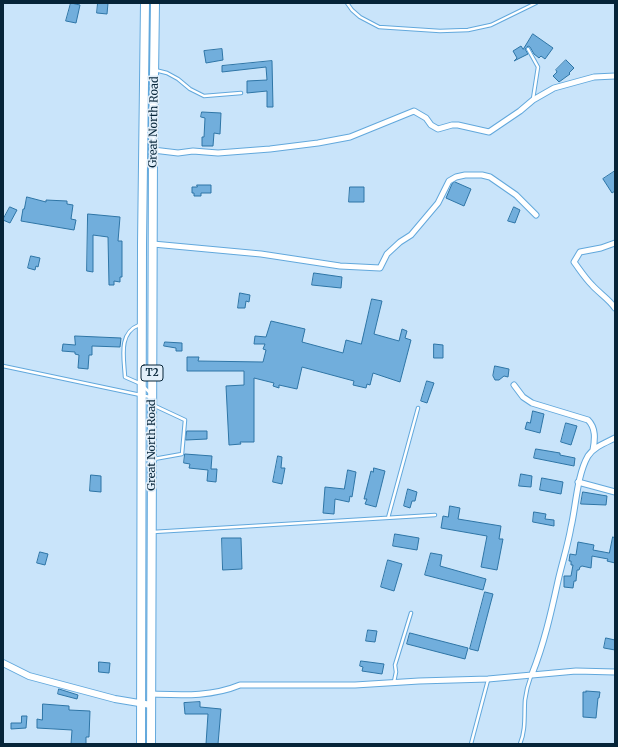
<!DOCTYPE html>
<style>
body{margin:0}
#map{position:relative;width:618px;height:747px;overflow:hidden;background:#c9e4fa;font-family:Merriweather,serif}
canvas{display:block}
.frame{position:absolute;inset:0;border:4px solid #062438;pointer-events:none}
</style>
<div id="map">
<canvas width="618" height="747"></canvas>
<div class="frame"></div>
</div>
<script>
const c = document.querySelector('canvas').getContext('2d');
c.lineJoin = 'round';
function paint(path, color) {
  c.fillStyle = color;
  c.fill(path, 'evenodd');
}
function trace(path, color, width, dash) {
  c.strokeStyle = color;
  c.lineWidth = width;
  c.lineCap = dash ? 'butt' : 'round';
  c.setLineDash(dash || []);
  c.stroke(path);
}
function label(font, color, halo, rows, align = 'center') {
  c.font = font + ' Merriweather,serif';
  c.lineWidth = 3.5;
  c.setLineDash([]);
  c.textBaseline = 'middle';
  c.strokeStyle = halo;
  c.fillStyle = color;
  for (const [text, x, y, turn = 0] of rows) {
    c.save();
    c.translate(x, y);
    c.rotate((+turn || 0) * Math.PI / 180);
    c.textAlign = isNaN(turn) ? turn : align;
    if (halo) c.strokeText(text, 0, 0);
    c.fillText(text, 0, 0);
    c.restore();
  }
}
const building = new Path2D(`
 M71 3 80 5 76 23 66 21Z
 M98 3H108L107 14 97 13Z
 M533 34 553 48 545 59 541 56 539 58 534 54 530 47 528 46 525 49 528 54 514 61 517 58 513 51 521 46 523 49Z
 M222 49 223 60 206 63 204 51Z
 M566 60 574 68 569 73 570 74 559 82 553 76 557 72 556 70Z
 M272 61 273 107H267V91L247 93V81L267 80 266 67 222 72V66Z
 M202 112 221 113 220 134 214 133 213 146H202V137H204L205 118 201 117Z
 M615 171V191L612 193 603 179Z
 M455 182 471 189 464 206 446 198 452 184Z
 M197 185H211V193H201V196H194V193H192V187H197Z
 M350 187H364V202H349Z
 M27 197 46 202V200L67 201V204L73 205 71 219 76 220 74 230 21 221 23 209H24Z
 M10 207 17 210 10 223 3 220Z
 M514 207 520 210 515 223 508 221Z
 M88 214 120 217 118 241H122V277H120V282L114 281V285H109L108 237 93 235V272L87 271Z
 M31 256 40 258 38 267 36 266 35 270 28 268Z
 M314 273 342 277 341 288 312 285Z
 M240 293 250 295 249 302 246 301 245 308H238Z
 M372 299 382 301 374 334 399 341 402 329 407 331 405 338 411 340 400 382 373 373 370 385 367 384 366 388 353 385 354 381 302 367 297 389 279 385V388L273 386 274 383 254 378V442H240L241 444 229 445 226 386 244 385V371H187V357H199L198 361 263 362 266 350 263 349 265 344H254L255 336 266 337 271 321 305 329 302 342 343 353 346 340 361 344Z
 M75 336 121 338 120 347 92 346V355H89L88 369 78 368 79 355 75 354V352L62 351 63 344 75 345Z
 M165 342 182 343V351H176V348L164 346Z
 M434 344 443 345V358H434Z
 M495 366 509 369 508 377 504 376 499 380H495L493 376Z
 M427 381 434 383 427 403 421 401Z
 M533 411 544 414 540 433 525 429 527 422 530 423Z
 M566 423 577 426 571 445 561 442Z
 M187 431H207V439L186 440Z
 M536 449 560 453V455L575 458 574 466 534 458Z
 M185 454 212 456 211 469H217L216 482 207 481 208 470 189 468 190 464 184 463Z
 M278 456 282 457 281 468H285L282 484 273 482Z
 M374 468 385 471 376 507 365 504 367 499H364L371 471 373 472Z
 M348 470 356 472 352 497 350 496 349 502 335 499 334 514 323 513 325 487 344 489Z
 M521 474 532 476 531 487 519 486Z
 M91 475 101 476V492L90 491Z
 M542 478 563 482 561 494 540 490Z
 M408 489 417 492 415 501H412L410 508 404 506Z
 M583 492 607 496 606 505 581 504Z
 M450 506 460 508 458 519 501 526 499 539H503L497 570 481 567 487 536 441 528 443 516 448 517Z
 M534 512 546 514 545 519 554 520V526L533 522Z
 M395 534 419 538 417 550 393 546Z
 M613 537 615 538V563L607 561 608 559 592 556 591 568 582 566 580 567 579 570H577L576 581H574L573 588 564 587V576H571L573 565H571V561H569L570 554 576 555 578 542 594 545 593 550 609 553Z
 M222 538H241L242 569 223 570Z
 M40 552 48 554 45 565 37 563Z
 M431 553 442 555 440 566 486 579 483 590 425 575Z
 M388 560 402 564 394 591 381 587Z
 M485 592 493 594 478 651 470 649Z
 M368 630 377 631 375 642 366 641Z
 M410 633 468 648 465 659 407 644Z
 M606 638 615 640V650L604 648Z
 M361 661 384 664 382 674 362 671 363 667 360 666Z
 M99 662 110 663 109 673 99 672Z
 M59 689 78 695 77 699 58 694Z
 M586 691 600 692 599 698H598L596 718 583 717V692H586Z
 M200 702V707L221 709 218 744H206L208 714H185L184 703Z
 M43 704 69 706V710L90 711 89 737H86V744H71L72 730 37 728V719L42 720Z
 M22 716H27L26 728 11 729V723H21Z`);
paint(building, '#71aedc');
trace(building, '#2e75a6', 1);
const service = new Path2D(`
 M347 3 352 10 360 17 379 27 440 31 468 30 491 25 536 3
 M528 49 538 67 533 99
 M155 70 167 73 178 79 190 89 204 96 241 93
 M139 325C118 333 124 358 125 377L141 384 149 392
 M3 366 150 397
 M154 459 182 454 185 420 155 406
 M388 518 418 408
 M153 532 435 515
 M394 682 396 672 395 665 411 613
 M471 744 488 680
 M520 744C526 730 524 715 525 700 526 692 528 684 531 676`);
const minor = new Path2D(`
 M153 150 178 153 193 151 218 153 270 149 318 143 350 137 414 111 426 118 431 125 438 129 452 125H458L489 132 520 111 533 100 554 88 594 77 615 76
 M615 243 601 248 580 252 574 262C580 270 585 278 592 285 599 293 609 299 615 308
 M153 244 261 254 340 266 380 268 387 254 400 242 411 235 438 203 449 181 456 177 465 175H482L490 177 516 195 536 215
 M514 385 523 397 532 403 588 420C596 428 595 439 593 450
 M578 482 615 492
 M532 674C544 644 551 613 558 581 562 563 568 545 571 527 576 506 577 475 588 456 594 447 605 443 615 438
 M151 694C182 695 211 697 240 685H355L419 681 488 679 576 671 615 672`);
const tertiary = new Path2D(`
 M3 663 29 676 115 699 151 705`);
const primary = new Path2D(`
 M141 744 142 244 145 3
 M151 744 153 150 155 3`);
trace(service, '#62a8dc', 4.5);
trace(minor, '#62a8dc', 7);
trace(tertiary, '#62a8dc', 8);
trace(primary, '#62a8dc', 10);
trace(service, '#fff', 2.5);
trace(minor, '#fff', 5);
trace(tertiary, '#fff', 6);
trace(primary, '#fff', 8);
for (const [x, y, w] of [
 [152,373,22]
]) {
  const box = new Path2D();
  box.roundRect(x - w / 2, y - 8, w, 16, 3);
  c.fillStyle = '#e2effa';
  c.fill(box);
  trace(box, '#062438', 1);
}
label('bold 10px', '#062438', null, [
 ["T2",152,373]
]);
label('11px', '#062438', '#e2effa', [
 ["Great North Road",154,122,-89],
 ["Great North Road",152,445,-90]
]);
</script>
